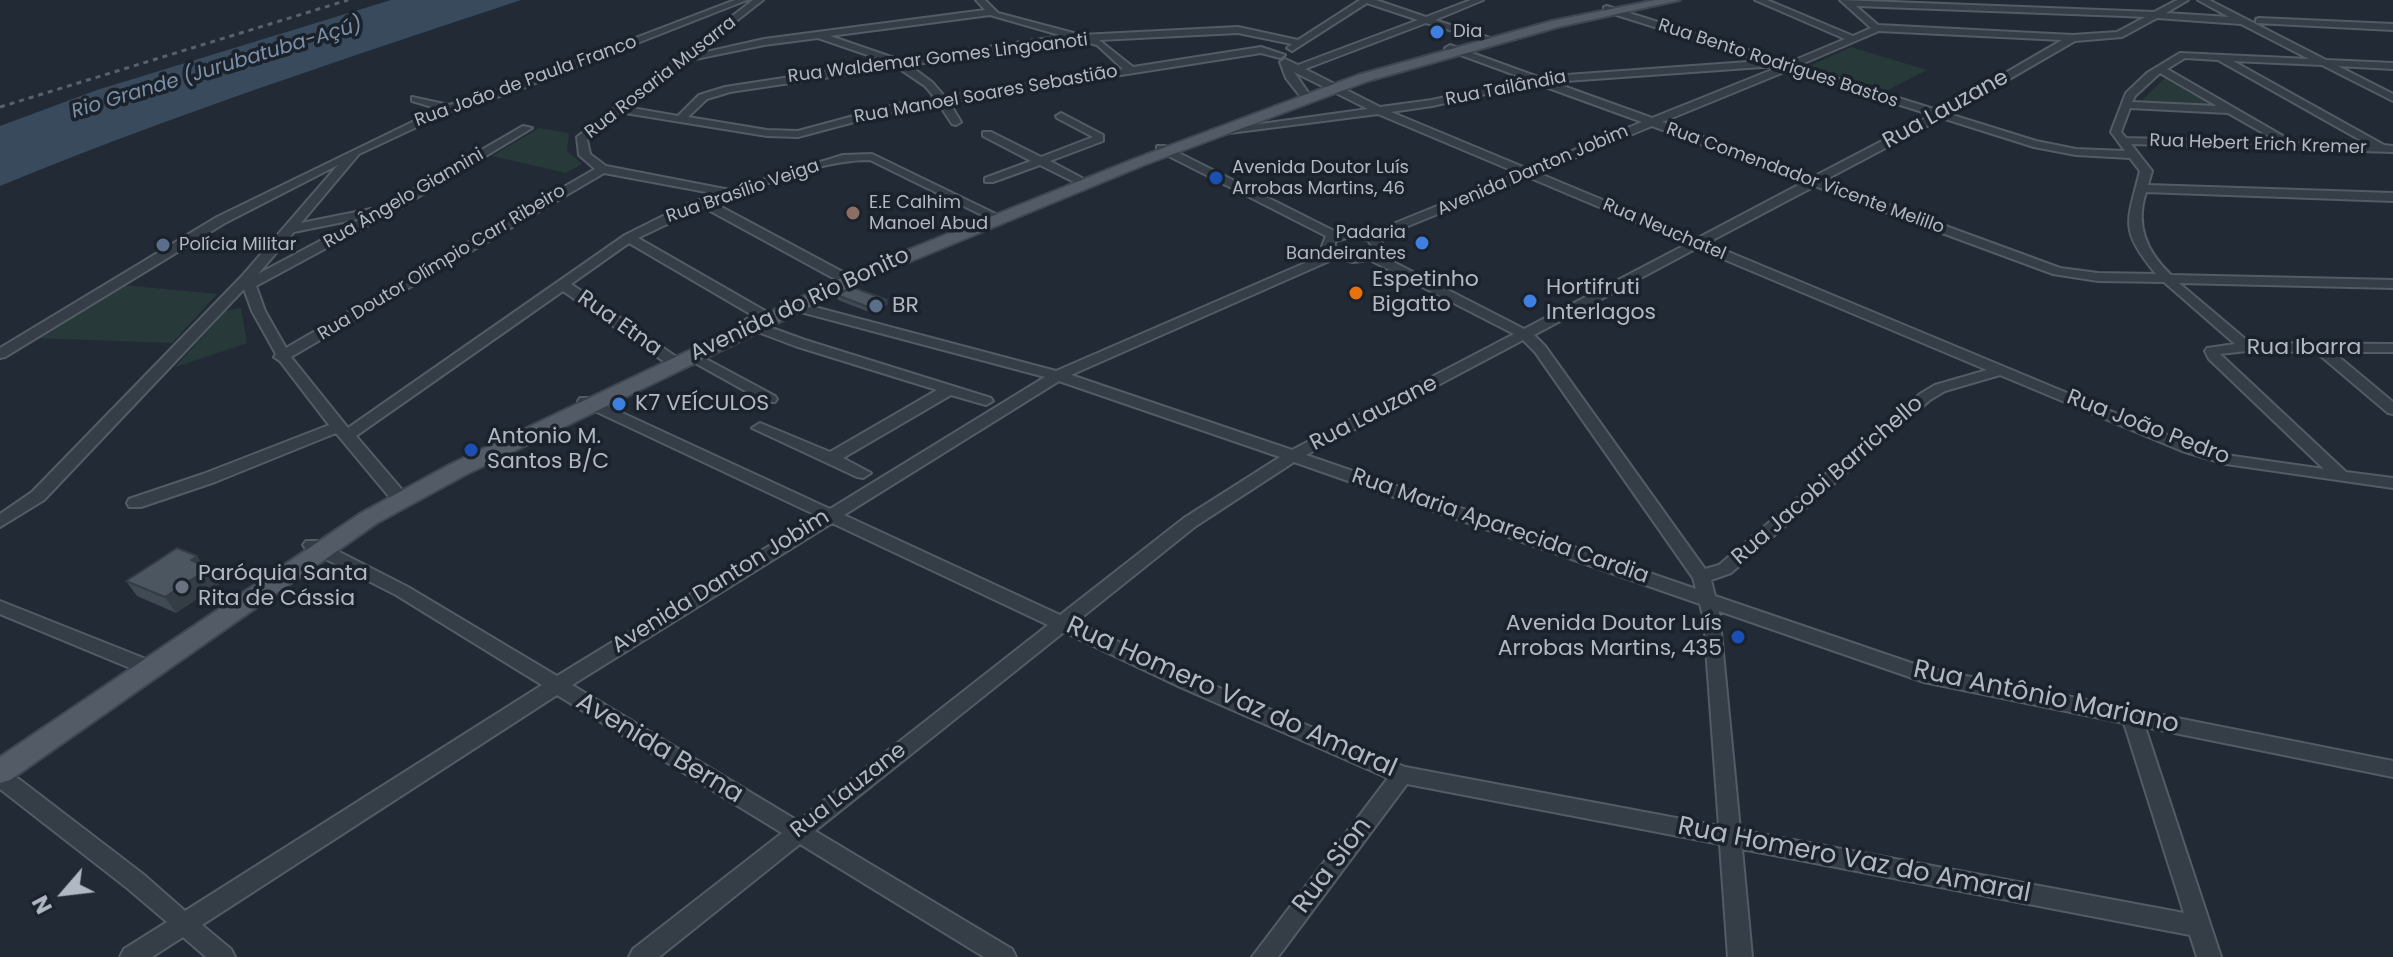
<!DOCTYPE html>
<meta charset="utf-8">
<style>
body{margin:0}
#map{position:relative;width:2393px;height:957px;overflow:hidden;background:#222b35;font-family:Poppins,sans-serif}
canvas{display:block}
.north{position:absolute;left:24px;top:853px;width:80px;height:80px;-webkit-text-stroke:6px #1b222b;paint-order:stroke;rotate:242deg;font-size:22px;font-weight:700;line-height:32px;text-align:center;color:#b0b8c3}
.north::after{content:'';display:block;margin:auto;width:28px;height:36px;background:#b0b8c3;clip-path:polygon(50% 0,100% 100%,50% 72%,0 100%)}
</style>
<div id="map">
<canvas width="2393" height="957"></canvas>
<div class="north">N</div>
</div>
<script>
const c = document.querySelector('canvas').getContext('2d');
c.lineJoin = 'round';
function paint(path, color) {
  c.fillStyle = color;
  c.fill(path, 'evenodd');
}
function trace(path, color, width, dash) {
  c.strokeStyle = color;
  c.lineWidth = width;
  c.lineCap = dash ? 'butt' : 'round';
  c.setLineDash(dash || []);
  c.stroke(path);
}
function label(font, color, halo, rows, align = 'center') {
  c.font = font + ' Poppins,sans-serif';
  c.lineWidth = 7;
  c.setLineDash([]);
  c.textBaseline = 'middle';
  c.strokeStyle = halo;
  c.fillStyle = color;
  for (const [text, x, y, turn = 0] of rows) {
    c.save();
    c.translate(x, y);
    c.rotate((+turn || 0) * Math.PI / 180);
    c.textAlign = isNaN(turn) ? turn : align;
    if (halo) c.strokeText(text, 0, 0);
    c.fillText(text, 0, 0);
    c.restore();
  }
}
paint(new Path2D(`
 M1851 47 1927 70 1878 95 1803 69Z
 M2167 76 2216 105 2139 103Z
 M539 128 569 133 567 151 582 164 566 173 492 156Z
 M123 285 217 294 172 343 32 338Z
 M241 308 247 343 175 367 226 311Z`), '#273938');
paint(new Path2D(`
 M391 0H521C346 58 170 116 0 186V126L97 90Z`), '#394a5d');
const minor = new Path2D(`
 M735 0H747L510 93 453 110 359 154 301 223 371 209 376 211 523 126 532 128 393 212 256 286 265 311 286 348 595 169 579 155 577 137 753 0H763L693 55 764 39 985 10 976 0H985L998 13 1081 35 1238 27 1298 40 1360 0H1376L1426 17 1471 0H1483L1435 20 1493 39V43L1426 23 1305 69 1380 107 1432 100 1526 79 1447 50 1445 48 1450 45 1538 77 1762 61 1604 11V7L1607 6 1788 63 1845 39 1755 0H1767L1853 36 1871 28 1840 0 2154 12 2177 0H2188L2166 13 2229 17 2198 0H2209L2326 60 2393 63V69L2338 66 2393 94V101L2322 65 2233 61 2384 145 2393 146V152L2131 144 2152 171 2148 185 2393 193V201L2146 192C2135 225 2146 251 2171 275L2393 280V288L2179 283 2250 343 2393 344V352H2333L2393 402V414L2388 413 2316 352 2247 351 2220 354 2346 472 2393 478V488L2226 464 2182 451 2000 375 1945 391 1930 400 1731 573 1711 580 1715 596 1926 668 2393 761V777L2145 727 2221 957H2197L2190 935 1742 849 1752 957H1728L1720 844 1407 784 1278 957H1252L1388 778 1180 687 1064 632 815 831 1012 949 1016 957H984L800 844 659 957H629L633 949 782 833 557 695 202 925 231 949 235 957H206L183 937 152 957H120L124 949 167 922 127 888 0 789V771L19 779 143 874 185 911 542 685 396 595 306 549 303 545 306 541H318L408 587 557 676 818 516 580 404 578 401 580 398H590L830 509 1045 377 782 307V301H792L1056 371 1328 253 1322 246 1326 236 1157 150V146H1165L1338 233 1350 229 1371 233 1518 173 1378 114 1214 135 1213 133 1218 130 1368 109 1294 72 1309 94 1300 96 1286 78 1280 62 1285 59 1298 65 1418 20 1367 3 1292 51 1287 48 1292 44 1238 33 1099 40 1133 67 1261 47 1285 55 1280 58 1261 53 949 102 961 122 956 125 952 124 939 104 899 110 798 137 767 136 619 112 587 140 590 154 606 166 730 190 843 155 872 154 1004 218 1002 221H994L870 160C817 160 763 186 714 203L854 278V284H844L703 207 638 238 774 316V322H764L629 243 571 284 682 361 684 364 682 367H672L563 291 356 436 403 491 405 495 403 499H391L336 433 215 482 141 507H129L127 503 129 499 203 474 329 425 280 361 274 357 276 354 252 311 244 289 44 500 0 527V514L32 492 242 276 338 165 225 223 5 357 0 358V348L217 217 439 109 412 101V97L449 105 502 89ZM1856 6 2124 16 2145 17 2117 32 2073 35 1878 25ZM990 15 1063 36 900 60 830 36ZM2157 18 2241 24 2309 59 2180 53 2147 73 2126 93 2111 132 2125 151 2076 149 2036 141 1949 114 2075 41 2122 37ZM1879 31 2062 40 1940 111 1797 66ZM818 38 888 62 725 87 699 95 678 116 626 107 686 61 764 45ZM1081 41 1097 45 1123 69 945 97 932 82 909 65ZM2185 58 2218 60 2369 145 2295 143 2167 69ZM1776 66 1779 67 1652 118 1552 82ZM897 67 925 86 935 98 898 104 798 131 767 130 688 117 707 99 730 92ZM1789 70 1932 115 1813 177 1662 122ZM2160 73 2217 106 2132 102 2135 96ZM1535 83 1642 122 1528 169 1391 112 1432 106ZM2130 108 2228 113 2279 142 2126 138 2121 132ZM1942 118 2034 147 2076 155 2130 158 2140 171C2127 224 2119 228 2156 274L2098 273 2060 268 1823 181ZM1652 126 1804 182 1696 239 1538 173ZM604 173 717 194 685 205 625 235 348 428 291 357ZM1528 177 1687 244 1524 329 1380 255 1386 249 1379 238ZM1815 186 2053 274 2098 281 2164 282 2235 344 2207 348 2205 351 2209 359 2324 469 2233 456 2192 445 1707 243ZM363 218 258 274 294 232ZM1350 237 1368 240 1373 248C1360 257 1347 256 1334 245L1336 241ZM1697 248 1987 370 1935 385 1920 394 1719 565 1705 569 1545 346 1534 335ZM1336 258 1353 262 1370 260 1514 334 1292 450 1071 375ZM1523 340 1535 352 1693 578 1696 589 1306 455ZM1059 381 1280 457 1184 518 1060 615 844 515ZM1294 462 1700 604 1704 620 1719 826 1405 767 1194 677 1076 622 1196 526ZM832 523 1048 625 798 821 572 685ZM1719 611 1924 682 2124 723 2184 913 1740 830Z
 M2259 18 2393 24V30L2256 23V19Z
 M1061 113 1103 135V141L1050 161 1082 178V182H1074L1040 165 993 182H985V178L1031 161 983 136V132H991L1041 157 1093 137 1057 118 1056 116Z
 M747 319 805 340 991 398 993 401 986 405 951 395 843 458 871 473 863 478 857 477 752 428 760 423 765 425 830 452 937 390 795 346 742 326 740 323Z
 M693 352 775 396 777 399 775 402H765L688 359 686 356Z
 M0 601 156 663 158 668 156 673 149 675 142 673 0 614Z`);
const major = new Path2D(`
 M1656 0H1680L1558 27 1368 81 1144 165 870 278 465 475 377 523 10 780 0 783V757L361 513 449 465 858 270 1134 159 1358 75 1552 21Z`);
trace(minor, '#535b64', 4);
trace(major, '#3f4650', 4);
paint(minor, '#353d46');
paint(major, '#535c66');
trace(new Path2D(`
 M0 107 348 0`), '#58616d', 3, [5, 5]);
paint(new Path2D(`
 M837 295 888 304 874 314 838 300Z
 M197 556 203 566 209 568 219 584 176 613 137 596 126 581Z`), '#404a53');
paint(new Path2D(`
 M887 300 888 304 874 314 873 309Z
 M197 556 206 570 209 568 219 584 176 613 165 597 191 560Z`), '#343c44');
const building = new Path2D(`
 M852 287 887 300 873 309 837 295Z
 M177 548 197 556 191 560 209 568 165 597 126 581Z`);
paint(building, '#4b5661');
trace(building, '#343c44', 2);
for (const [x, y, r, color] of [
 [1437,32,8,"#3f7fe0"],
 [1216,178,8,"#1a4fb4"],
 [853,213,8,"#8d6e63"],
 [1422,243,8,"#3f7fe0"],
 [163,245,8,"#5c6f8a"],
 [1356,293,8,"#e8710a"],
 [1530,301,8,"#3f7fe0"],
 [876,306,8,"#5c6f8a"],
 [619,404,8,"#3f7fe0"],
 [471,450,8,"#1a4fb4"],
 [182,587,8,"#6b7280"],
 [1738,637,8,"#1a4fb4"]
]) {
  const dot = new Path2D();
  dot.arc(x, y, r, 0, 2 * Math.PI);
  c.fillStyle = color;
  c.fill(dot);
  trace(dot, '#1b222b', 3);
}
label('18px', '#b0b8c3', '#1b222b', [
 ["Dia",1453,32],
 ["Avenida Doutor Luís",1232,168],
 ["Arrobas Martins, 46",1232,189],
 ["E.E Calhim",869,203],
 ["Manoel Abud",869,224],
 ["Padaria",1406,233,"right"],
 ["Bandeirantes",1406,254,"right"],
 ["Polícia Militar",179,245]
], 'left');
label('18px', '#b0b8c3', '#1b222b', [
 ["Rua Waldemar Gomes Lingoanoti",938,59,-7],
 ["Rua Bento Rodrigues Bastos",1778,64,18],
 ["Rua Rosaria Musarra",661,78,-38],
 ["Rua João de Paula Franco",526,82,-20],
 ["Rua Tailândia",1506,89,-11],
 ["Rua Manoel Soares Sebastião",986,95,-10],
 ["Rua Hebert Erich Kremer",2258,145,2],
 ["Avenida Danton Jobim",1533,171,-23],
 ["Rua Comendador Vicente Melillo",1805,179,20],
 ["Rua Brasílio Veiga",743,192,-19],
 ["Rua Ângelo Giannini",404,199,-30],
 ["Rua Neuchatel",1664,230,23],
 ["Rua Doutor Olímpio Carr Ribeiro",442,263,-31]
]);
label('italic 20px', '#7b90a8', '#1b222b', [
 ["Rio Grande (Jurubatuba-Açú)",217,69,-17]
]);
label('22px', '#b0b8c3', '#1b222b', [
 ["Rua Lauzane",1946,110,-29],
 ["Avenida do Rio Bonito",800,305,-25],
 ["Rua Etna",619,324,35],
 ["Rua Ibarra",2304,348],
 ["Rua Lauzane",1374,414,-27],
 ["Rua João Pedro",2148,428,21],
 ["Rua Jacobi Barrichello",1828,481,-41],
 ["Rua Maria Aparecida Cardia",1500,527,19],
 ["Avenida Danton Jobim",721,582,-32],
 ["Rua Lauzane",849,791,-38]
]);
label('22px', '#b0b8c3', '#1b222b', [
 ["Espetinho",1372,280],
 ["Bigatto",1372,305],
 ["Hortifruti",1546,288],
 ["Interlagos",1546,313],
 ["BR",892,306],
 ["K7 VEÍCULOS",635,404],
 ["Antonio M.",487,437],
 ["Santos B/C",487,462],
 ["Paróquia Santa",198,574],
 ["Rita de Cássia",198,599],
 ["Avenida Doutor Luís",1722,624,"right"],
 ["Arrobas Martins, 435",1722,649,"right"]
], 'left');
label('26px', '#b0b8c3', '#1b222b', [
 ["Rua Homero Vaz do Amaral",1231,698,24],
 ["Rua Antônio Mariano",2046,698,12],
 ["Avenida Berna",659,749,31],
 ["Rua Homero Vaz do Amaral",1854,861,11],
 ["Rua Sion",1333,866,-53]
]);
</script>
